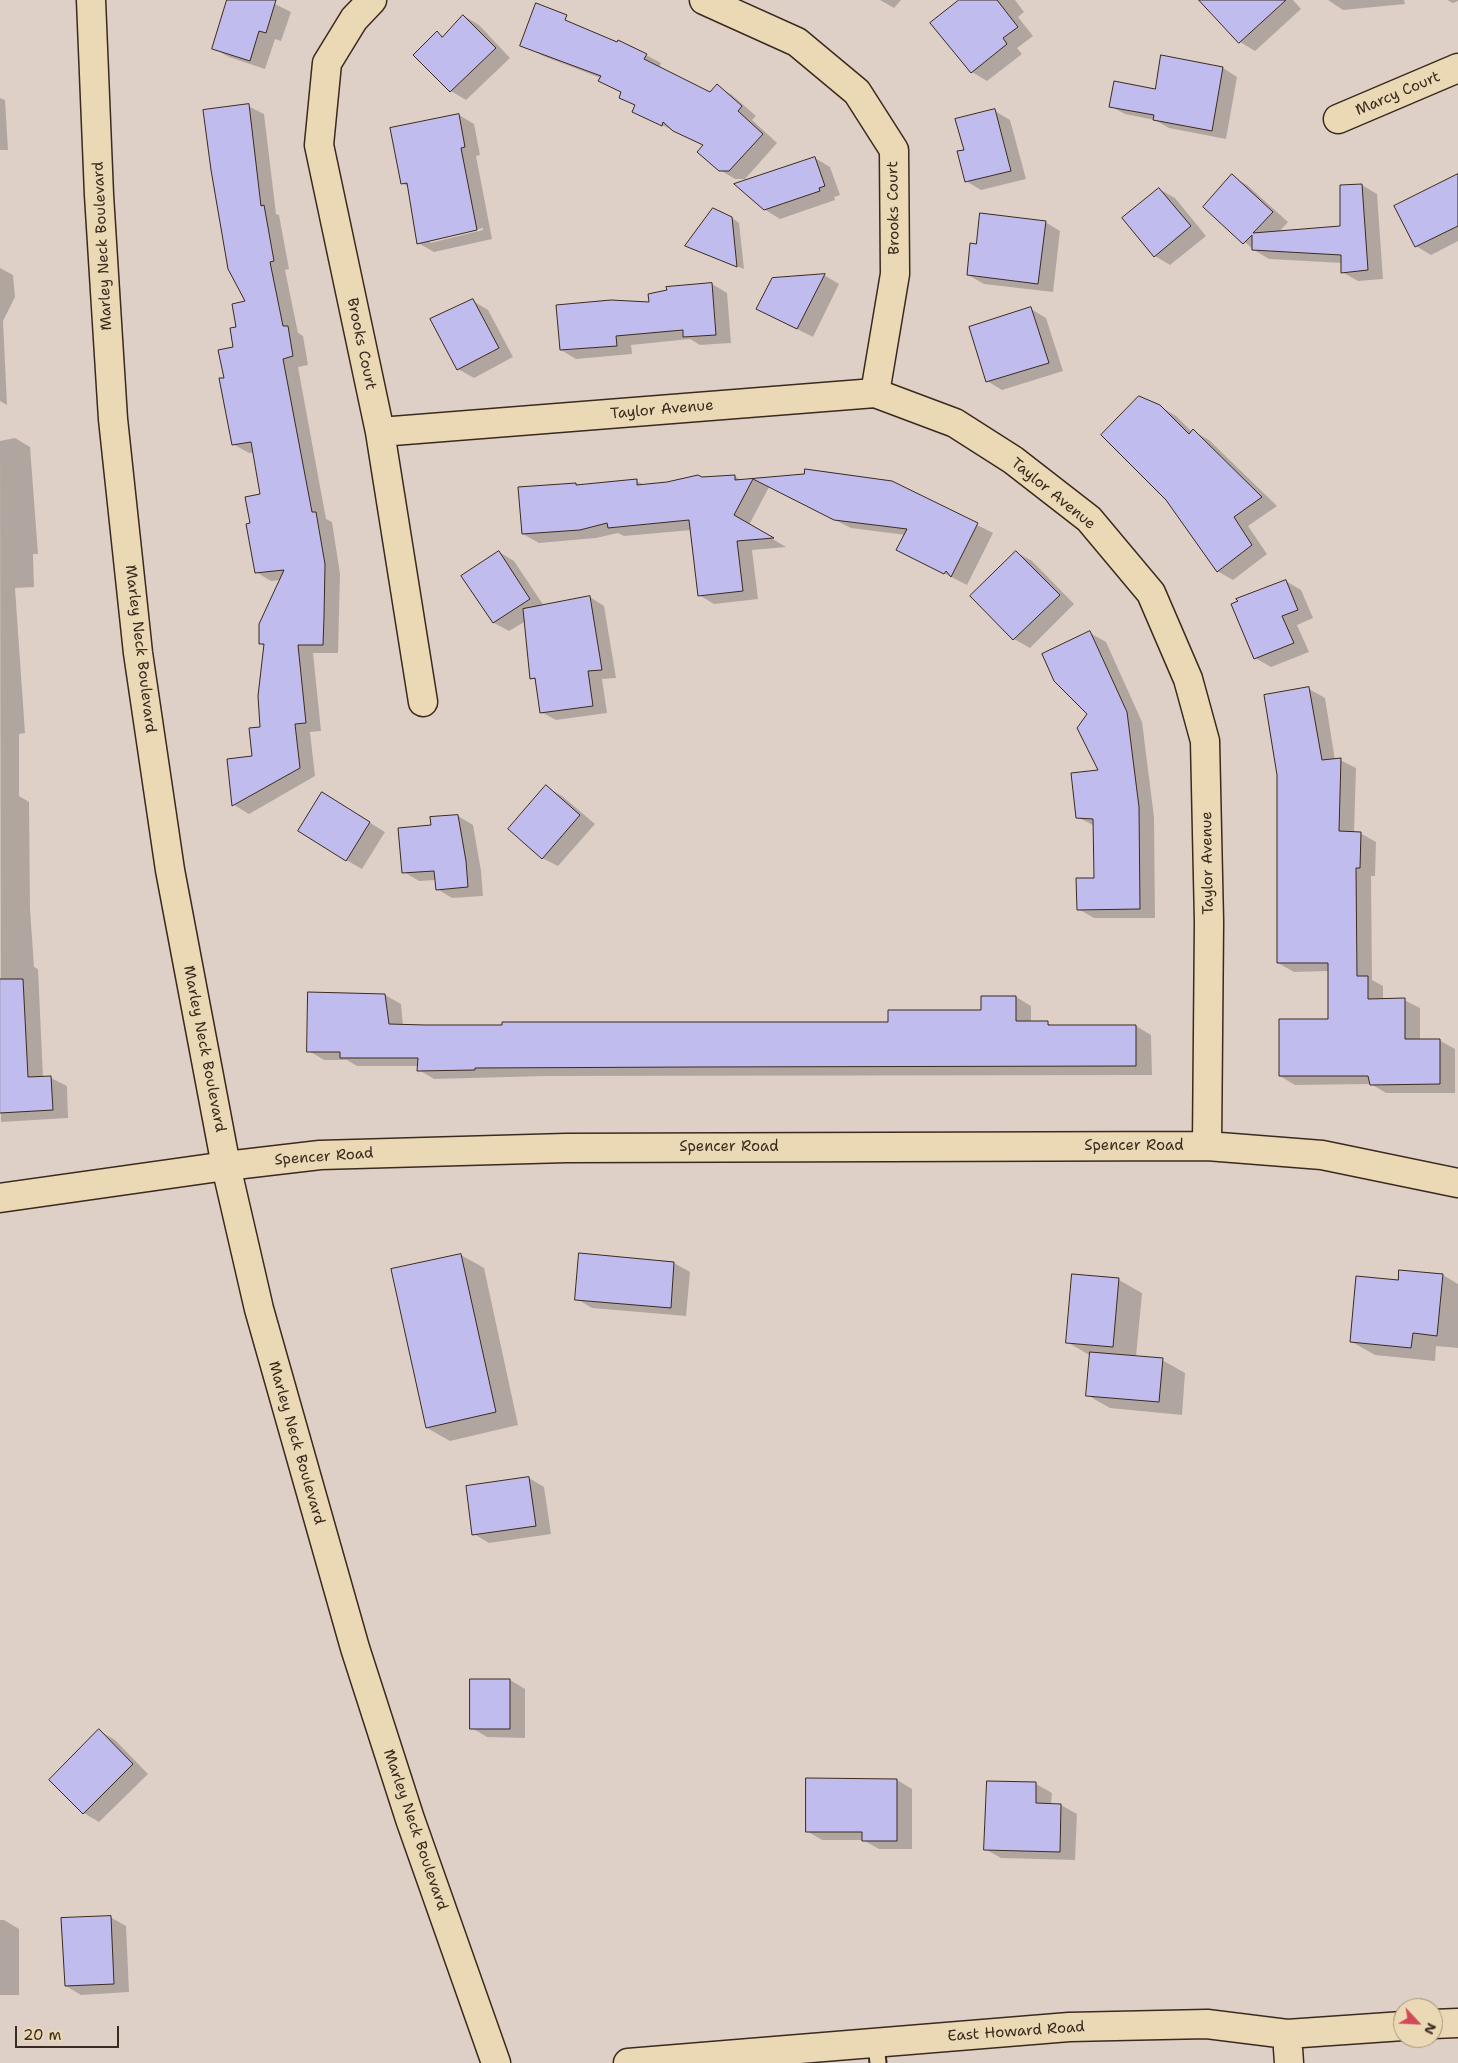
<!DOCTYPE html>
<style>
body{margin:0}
#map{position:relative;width:1458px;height:2063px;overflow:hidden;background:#ded0c7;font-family:"Shantell Sans",sans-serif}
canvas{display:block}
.north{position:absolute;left:1393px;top:1998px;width:50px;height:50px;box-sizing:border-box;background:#ebd9b6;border:1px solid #a59379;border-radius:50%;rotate:115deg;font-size:14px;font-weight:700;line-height:20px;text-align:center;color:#3b2a1e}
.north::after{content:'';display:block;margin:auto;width:18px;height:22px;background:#d1495b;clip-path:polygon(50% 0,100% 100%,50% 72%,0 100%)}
.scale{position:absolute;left:15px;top:2026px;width:104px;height:22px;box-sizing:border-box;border:2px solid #3b2a1e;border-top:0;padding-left:6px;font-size:15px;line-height:18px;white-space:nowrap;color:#3b2a1e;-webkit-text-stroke:4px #ebd9b6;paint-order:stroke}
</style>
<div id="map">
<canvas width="1458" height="2063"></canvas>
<div class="north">N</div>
<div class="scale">20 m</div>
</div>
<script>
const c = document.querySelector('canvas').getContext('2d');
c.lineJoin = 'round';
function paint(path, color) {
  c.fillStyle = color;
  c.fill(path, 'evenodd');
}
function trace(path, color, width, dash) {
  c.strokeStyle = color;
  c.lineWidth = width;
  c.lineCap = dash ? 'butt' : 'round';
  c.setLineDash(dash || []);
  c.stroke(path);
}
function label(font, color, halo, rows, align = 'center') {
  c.font = font + ' "Shantell Sans",sans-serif';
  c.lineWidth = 5;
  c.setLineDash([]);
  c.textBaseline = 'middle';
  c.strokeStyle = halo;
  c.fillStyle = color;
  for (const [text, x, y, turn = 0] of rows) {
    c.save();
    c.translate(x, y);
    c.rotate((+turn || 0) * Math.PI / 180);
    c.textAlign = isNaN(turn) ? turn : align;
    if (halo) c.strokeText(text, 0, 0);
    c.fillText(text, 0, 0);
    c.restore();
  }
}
paint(new Path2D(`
 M229 0H264L275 4 291 12 281 41 275 39 265 69 229 57 213 48Z
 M880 0H901L894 8Z
 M961 0H1015L1024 12 1018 17 1033 36 1017 48 1022 54 987 81 972 72Z
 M1202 0H1293L1301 9 1255 51 1240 42Z
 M1328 0H1404L1405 4 1343 10Z
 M1447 0H1458V1L1453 3Z
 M464 16 479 25 510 58 466 100 451 91 437 33 444 37Z
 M527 47 646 55 661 63 659 68 711 93 717 86 732 95 756 116 752 120 777 143 745 179H735L720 170 704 146 634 111 636 106 620 97 622 93 600 81 601 78 543 56Z
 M1162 57 1223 68 1237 77 1226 139 1169 128 1155 120 1125 114 1110 106 1156 90Z
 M0 98 5 100 8 150H0Z
 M248 106 264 114 276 214 279 215 289 269 285 270 298 333 303 336 308 365 298 367 326 519 332 522 340 574 338 653H313L321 731 310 732 315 776 249 814 234 805 228 760 253 757 261 728 265 646 260 643 281 580 271 581 256 572 252 524 262 495 255 452 249 453 233 444 225 379 234 348 237 328 247 302Z
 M995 111 1010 120 1026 179 981 190 966 181 965 151Z
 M459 115 474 124 480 155 476 156 492 239 434 252 418 243 409 187 402 183ZM483 228V230L430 243V240Z
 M815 158 830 167 840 195 834 197 835 200 780 219 764 209Z
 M1232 176 1247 185 1288 222 1278 233 1342 228 1362 185 1377 194 1383 279 1358 281 1342 272V263L1269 259 1254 250 1204 207Z
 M1458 176V241L1431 255 1416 246Z
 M1159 189 1175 198 1206 236 1170 265 1155 256Z
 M732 218 739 223 744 269 694 249Z
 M1045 222 1060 231 1053 292 984 284 968 275Z
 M0 268 13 275 15 297 3 321 7 405 0 401Z
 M824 275 839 284 813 337 773 317Z
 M712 284 727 293 731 343 700 345 690 339 631 345 632 354 576 359 561 350 650 303Z
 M473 301 488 310 513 357 474 378 458 369Z
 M1031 309 1046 318 1063 371 1002 390 987 381Z
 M1159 406 1176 416 1192 432 1193 431 1209 440 1277 506 1248 526 1267 554 1233 580 1217 571 1167 499Z
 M15 438 30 447 38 554H33L34 587 15 588 25 733 19 734V796L29 802 30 909 34 967 38 969 43 1078H51L67 1086 68 1118 1 1122 0 441Z
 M805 475 892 482 993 533 967 585 898 550 906 535 851 528 769 487 749 525 786 547 752 550 758 599 714 604 699 595 692 530 624 536 618 533 596 538 539 543 523 534 576 484 580 486 636 481 645 485 734 476 743 481Z
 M499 552 514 561 544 606 590 597 604 606 616 678 602 679 607 713 556 720 541 712 537 681 532 678 526 621 509 631 494 623Z
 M1016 552 1032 561 1074 604 1030 648 1014 639Z
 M1286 581 1301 590 1313 618 1297 625 1309 652 1271 667 1255 658Z
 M1090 633 1106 642 1142 722 1154 817 1155 918H1094L1078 909 1095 879V826L1077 817 1100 771 1089 714Z
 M1309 689 1325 698 1335 760H1340L1356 768 1354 833H1360L1376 842 1375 876H1371L1372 980 1383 986V1000H1404L1420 1008V1040H1439L1455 1049V1093H1386L1371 1084 1295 1085 1280 1076 1329 1020V971L1294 972 1278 963Z
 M546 787 562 796 595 824 558 866 542 858Z
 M338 803 385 832 362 869 346 860Z
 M458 816 473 825 481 871 483 896 452 898 437 889 436 880 419 881 404 872 432 826Z
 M385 995 401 1004 403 1026 889 1024 982 1011 1016 997 1031 1006V1023H1047L1053 1026H1136L1151 1035 1152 1075 546 1076 434 1079 419 1070V1066H357L347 1060H324L309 1051Z
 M461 1255 484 1268 518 1425 450 1441 427 1428Z
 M581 1255 674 1263 690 1272 686 1316 592 1308 577 1299Z
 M1443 1275 1458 1284V1348L1436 1346 1435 1361 1375 1355 1352 1342 1399 1281Z
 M1074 1276 1119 1280 1142 1293 1136 1357 1162 1360 1185 1373 1182 1415 1110 1408 1087 1395 1091 1356 1067 1342Z
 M529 1478 544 1487 551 1534 489 1543 474 1534Z
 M510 1680 525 1689V1738L487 1737 472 1728Z
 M100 1731 115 1740 148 1774 99 1822 84 1813 51 1780Z
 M897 1780 912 1789V1849H879L863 1840H822L807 1831Z
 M988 1782 1036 1784 1052 1793 1051 1805H1061L1077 1814 1075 1860 1001 1858 985 1849Z
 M110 1917 126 1926 129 1992 81 1995 66 1986Z
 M0 1920H4L19 1929V1995H0Z`), '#0003');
const building = new Path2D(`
 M227 0H276L266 33 259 31 250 61 212 49Z
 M959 0H997L1018 27 1003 38 1007 44 971 73 930 23Z
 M1199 0H1286L1239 43Z
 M536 3 567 15 565 20 617 42 618 40 647 54 644 59 710 92 717 84 742 106 738 111 763 134 729 171H719L697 152 703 145 673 131 663 122 662 126 632 112 635 105 619 98 621 92 598 81 601 76 520 46Z
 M463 15 496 48 450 92 413 55 437 31 442 37Z
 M1161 55 1223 67 1212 131 1153 120 1154 115 1109 107 1114 81 1155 89Z
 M249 104 261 206 264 205 274 261 270 262 283 326H288L293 356 283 359 312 512H316L325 564 324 617 323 645H298L306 723 295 724 300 768 232 806 227 759 252 756 249 728 260 727 258 696 264 644H259V624L284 570 255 573 246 524 250 523 245 497 260 494 251 442 232 445 219 378H224L218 350 233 347 230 328 236 327 232 304 245 301 228 269 211 170 203 110Z
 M995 109 1011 171 965 182 957 151 964 150 955 119Z
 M459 114 465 147 461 148 477 230 417 244 407 183 401 184 390 128Z
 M815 157 825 186 819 188 820 191 764 210 734 184Z
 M1232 174 1273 212 1253 233 1340 226V185L1362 184 1368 270 1341 273V255L1252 250V235L1243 244 1203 207Z
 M1458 174V226L1415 247 1394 206Z
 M1159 188 1191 226 1154 257 1122 218Z
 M713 208 732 217 737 267 685 246Z
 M980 213 1046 221 1038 284 967 275 970 243 976 244Z
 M825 274 797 329 756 309 772 278Z
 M712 283 716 335 683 337V330L616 336 617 346 560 350 556 305 611 300 649 302 648 294 667 290 666 287Z
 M473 299 499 348 457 370 430 319Z
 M1031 307 1049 363 986 382 969 327Z
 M1139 396 1160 405 1189 434 1193 429 1262 497 1234 517 1252 545 1217 572 1166 500 1101 435Z
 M805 469 892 481 978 523 951 577 946 571 944 574 896 550 907 529 834 520 753 479 734 515 774 538 737 541 743 591 698 596 689 520 608 528 607 523 580 530 522 534 518 487 576 483V485L637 479V485L667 482 698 475 702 477 735 475V480L804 474Z
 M499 551 530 599 493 623 461 576Z
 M1016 551 1060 595 1013 640 970 596Z
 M1286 580 1298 610 1282 616 1294 643 1254 659 1231 604 1238 601 1236 599Z
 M590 596 602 670 588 671 593 706 540 713 535 678 530 679 523 609Z
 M1090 631 1127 712 1139 807 1140 909 1077 910 1076 878H1094L1093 819 1076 818 1071 773 1098 770 1077 728 1087 714 1054 681 1042 654Z
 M1309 687 1322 760 1341 758 1339 831 1361 832 1360 868H1356L1357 976H1368V999L1405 998V1039H1440V1084L1370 1085 1368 1076H1279V1019H1328V963H1277V775L1264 695Z
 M546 785 580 815 542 859 508 829Z
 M322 792 370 822 346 861 298 831Z
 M458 815 466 861 468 887 436 890 434 871 402 873 398 828 431 825 430 817Z
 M0 979H23L28 1077 51 1076 53 1110 0 1113Z
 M308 992 385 994 389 1024 425 1025H502V1022H888V1010H981V996H1016V1021H1048V1025H1136V1066L694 1067 475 1068V1070L417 1071 418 1058H340V1052H307Z
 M579 1253 674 1262 671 1308 575 1300Z
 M461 1254 496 1412 426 1428 391 1269Z
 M1399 1270 1443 1274 1437 1336 1413 1333 1411 1348 1350 1342 1356 1276 1398 1280Z
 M1072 1274 1119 1278 1113 1347 1066 1343Z
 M1090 1352 1163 1358 1159 1402 1086 1396Z
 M529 1477 536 1526 472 1535 466 1486Z
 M470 1679H510V1729H470Z
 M99 1729 133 1764 83 1814 49 1780Z
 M806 1778 897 1779V1841H862V1832H806Z
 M987 1781 1036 1782V1803L1061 1804 1060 1852 984 1850Z
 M111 1916 114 1984 65 1986 61 1918Z`);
paint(building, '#c0bcee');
trace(building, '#3b2a1e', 1);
const service = new Path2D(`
 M876 2043 878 2063`);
const minor = new Path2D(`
 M372 0 354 19 327 63 319 145 380 432 423 702
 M704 0 797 42 857 92 894 150 895 274 875 393
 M1338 119 1458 68
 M380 432 875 393 955 423 1013 460 1089 519 1151 593 1188 679 1205 741 1209 922 1207 1146
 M0 1198 226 1166 320 1155 566 1148 1207 1146 1322 1155 1458 1183
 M1433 2024 1458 2023
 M1287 2034 1289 2063
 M628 2063 1069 2027 1207 2024 1287 2034 1403 2026`);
const secondary = new Path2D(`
 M91 0 99 195 113 419 138 653 170 870 226 1166 259 1309 355 1648 410 1819 496 2063`);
trace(service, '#3b2a1e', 19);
trace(minor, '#3b2a1e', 31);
trace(secondary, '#3b2a1e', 31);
trace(service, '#ebd9b6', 15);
trace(minor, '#ebd9b6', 28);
trace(secondary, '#ebd9b6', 28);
label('15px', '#3b2a1e', '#ebd9b6', [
 ["Marcy Court",1398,94,-23],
 ["Brooks Court",894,208,-91],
 ["Marley Neck Boulevard",103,246,-93],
 ["Brooks Court",361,344,78],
 ["Taylor Avenue",662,410,-5],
 ["Taylor Avenue",1053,494,39],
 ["Marley Neck Boulevard",140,649,83],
 ["Taylor Avenue",1208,863,-91],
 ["Marley Neck Boulevard",204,1049,79],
 ["Spencer Road",1134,1146],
 ["Spencer Road",729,1147],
 ["Spencer Road",324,1157,-4],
 ["Marley Neck Boulevard",296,1443,74],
 ["Marley Neck Boulevard",415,1830,71],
 ["East Howard Road",1016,2032,-4]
]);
</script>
